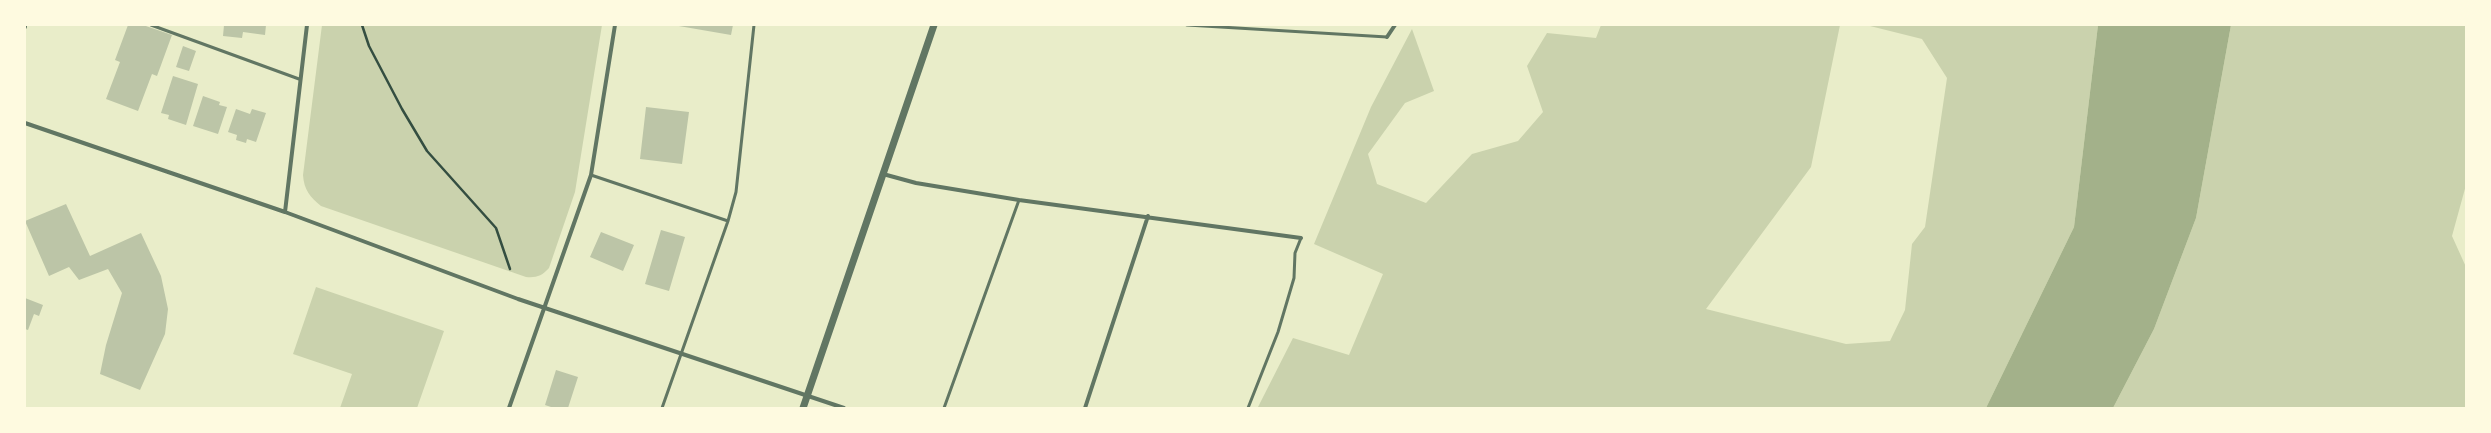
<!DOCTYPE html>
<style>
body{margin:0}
#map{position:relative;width:2491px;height:433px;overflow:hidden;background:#e9edc9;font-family:Overpass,sans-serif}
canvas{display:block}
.frame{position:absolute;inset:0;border:26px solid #fefae0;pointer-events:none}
</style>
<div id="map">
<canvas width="2491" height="433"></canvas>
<div class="frame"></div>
</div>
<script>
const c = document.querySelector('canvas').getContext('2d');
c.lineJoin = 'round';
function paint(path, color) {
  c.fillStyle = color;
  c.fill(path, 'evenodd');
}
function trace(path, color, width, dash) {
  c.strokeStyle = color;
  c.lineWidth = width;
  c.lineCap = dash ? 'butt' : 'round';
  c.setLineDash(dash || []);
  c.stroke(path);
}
paint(new Path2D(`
 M322 25H602L575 192 549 268C542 276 536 278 526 277L321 206C310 197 304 190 303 175Z
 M1601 25H1840L1811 167 1706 309 1846 344 1890 341 1905 310 1912 244 1925 227 1947 78 1922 39 1866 25H2098L2074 227 1986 408 1258 407 1293 338 1349 355 1383 274 1314 244 1371 107 1412 29 1434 91 1405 103 1368 154 1377 184 1426 203 1472 154 1518 141 1543 112 1527 66 1547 33 1596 38Z
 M2231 25H2466V185L2452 236 2466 267V408H2113L2154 329 2196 218Z
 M316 287 444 331 417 408H340L352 374 293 354Z`), '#cad2ad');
paint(new Path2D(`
 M2098 25H2231L2196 218 2154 329 2113 408H1986L2074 227Z`), '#a3b18a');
paint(new Path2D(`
 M128 25H143L172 35 157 76 152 74 138 111 106 99 120 62 115 60Z
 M224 25H266L265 35 243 32 242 38 223 36Z
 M673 25H733L731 35Z
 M183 46 196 51 189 71 176 67Z
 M173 76 198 84 186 125 168 119 169 115 161 113Z
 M203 96 220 102 219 105 227 107 218 134 193 126Z
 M646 107 689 112 682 164 640 159Z
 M236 109 250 114 252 109 266 113 256 142 247 139 246 143 236 140 237 135 228 132Z
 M66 204 90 256 141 233 161 276 168 309 165 334 140 390 100 374 106 345 122 293 108 269 79 280 69 267 49 276 25 221Z
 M661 230 685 237 669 291 645 284Z
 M601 232 634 245 623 271 590 257Z
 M25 298 43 305 39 316 34 314 28 330 25 329Z
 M556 370 578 377 568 408H554L545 405Z`), '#bcc5a7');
trace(new Path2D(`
 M362 25 369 46 402 109 427 151 496 228 510 269`), '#344e41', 2.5);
trace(new Path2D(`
 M151 25 299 79
 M1187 25 1387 37
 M591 175 728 221
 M662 408 728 221 736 192 754 25
 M944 408 1019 200
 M1248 408 1278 332 1294 278 1295 253 1301 238`), '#617663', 3);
trace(new Path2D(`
 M25 27V25
 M1387 37 1395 25
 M25 123 285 212 518 299 844 408
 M883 174 916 183 1019 200 1301 238
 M285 212 307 25
 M509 408 591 175 615 25
 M1085 408 1148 216`), '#617663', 4);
trace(new Path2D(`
 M803 408 934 25`), '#617663', 7);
</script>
